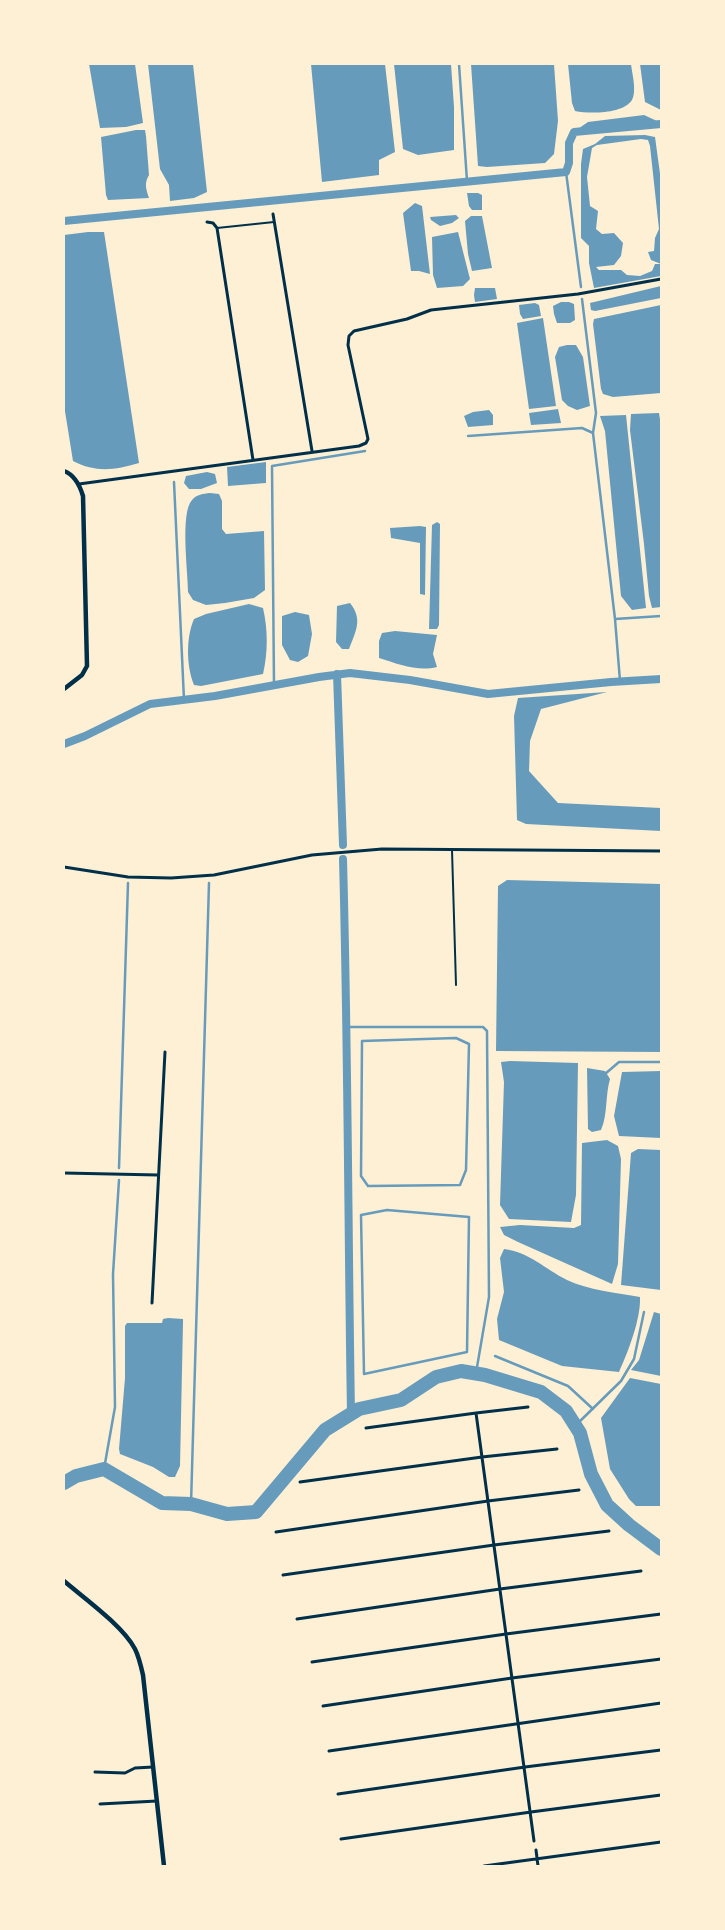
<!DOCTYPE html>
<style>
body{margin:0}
#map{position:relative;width:725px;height:1930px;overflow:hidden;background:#fdf0d5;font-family:Rubik,sans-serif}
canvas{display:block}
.frame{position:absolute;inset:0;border:65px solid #fdf0d5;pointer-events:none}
</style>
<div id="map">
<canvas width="725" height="1930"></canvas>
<div class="frame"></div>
</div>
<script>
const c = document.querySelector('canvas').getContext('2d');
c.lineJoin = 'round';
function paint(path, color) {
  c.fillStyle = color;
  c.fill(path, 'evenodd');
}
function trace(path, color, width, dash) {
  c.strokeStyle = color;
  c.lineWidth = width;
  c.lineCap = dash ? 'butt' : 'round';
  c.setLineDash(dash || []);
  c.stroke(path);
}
paint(new Path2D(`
 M89 64H135L143 123 126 127 100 128Z
 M148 64H193L207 192 194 198 170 201 169 185 160 169Z
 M311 64H385L395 152 379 160V175L322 182Z
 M394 64H451L454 107V150L418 155 403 149Z
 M471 64H554L558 121 554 154 545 163 487 167 478 166Z
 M568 64H631C632 73 637 91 632 100 623 114 590 114 575 111L572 103Z
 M640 64H661V110L645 102Z
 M644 115 657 121 661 120V126L636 123 602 127 569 135 588 122Z
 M136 130H145L146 136 149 175C144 183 146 189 149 198L108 200 106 195 101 137Z
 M645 135 655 137 661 181V276L594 288 589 263V246L581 238V164L583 149 595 144 605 136ZM641 139 648 140 650 146 659 229 655 238 654 251 648 252 651 260 661 264H655L652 271 640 276 627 275 621 270H599L596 267 614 265 621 256 623 243 614 233 602 234 596 229 598 211 590 206 587 177 592 148 597 145Z
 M467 193H478L482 195V210H472L469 206Z
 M415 203 422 206 430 274 419 271H411L403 213Z
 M456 215 459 218 452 223 440 226 431 220 430 217Z
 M471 216H482L492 268 472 271 468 254 465 221Z
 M88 232H104L139 463C115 470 96 473 73 461L64 405V235Z
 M458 232 470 279 463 286 437 288 433 275 432 237Z
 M661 286V298L595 311 591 310 590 303Z
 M475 288H495L497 299 475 302 474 295Z
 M561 302H569L574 304 575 320 570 323H557L554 314 553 306Z
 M535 303 539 305 541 316 523 319 520 314 519 305Z
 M661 305V393L613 397 603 394 601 389 593 324 594 319Z
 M543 318 556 406 529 409 517 323Z
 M567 345H576L583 357 590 406 577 410 568 406 562 400 555 357 559 347Z
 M558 409 561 423 531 425 529 413Z
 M489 410 493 415V425L468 427 464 416 473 412Z
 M659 413 661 426V607L652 608 649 596 644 544 630 430 631 414Z
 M626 415 646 608 632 610 621 596 605 431 600 416Z
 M266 462V483L228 486 227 467Z
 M207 472 215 474 217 483 201 489H189L184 483 186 476Z
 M210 493 219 494 222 501V529L226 534 264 531 265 590 254 598 225 603 206 605 193 600 188 592C188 572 180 513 192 500 197 494 203 494 210 493Z
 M437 522 440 524 439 625 437 629H429L432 525Z
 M420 526 426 527 425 595 420 594V543L391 538 390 528Z
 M350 603C363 619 356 631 349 649H342L336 642 337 606Z
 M249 604 263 608C268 630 268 652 263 674L201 686 194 685C186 666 186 637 194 619L206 614Z
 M295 612 309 615 312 634 308 656 298 662 290 660 282 645V616Z
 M395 631 437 635 433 654 437 667C418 672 398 664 379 658V641L382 633Z
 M607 692 541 709 530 741 529 771 558 803 661 808V831L526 824 517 820 514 716 518 698Z
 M507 880 661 884V1052L496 1051 498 886Z
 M510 1061 578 1063 576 1195 571 1222 509 1219 500 1205 504 1082 501 1062Z
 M587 1068 605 1071 610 1079C605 1096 608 1114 601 1130L592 1132 588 1129Z
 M661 1071V1138L619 1136 614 1116 622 1072Z
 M607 1140 618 1146 621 1159 618 1264 612 1284 518 1242 504 1235 500 1227 520 1225 574 1228 581 1225 582 1143Z
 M638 1149 661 1150V1290L621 1285 631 1153Z
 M504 1249C529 1252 545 1269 567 1280 588 1290 617 1293 640 1297 641 1319 628 1352 619 1372L562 1366 499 1340 497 1319 504 1292 500 1258Z
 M654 1312 661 1314V1376L631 1370 639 1360Z
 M168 1318 183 1319V1322L180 1466 175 1477H169L153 1467 120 1454 119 1449 125 1378V1326L127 1323H162L163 1319Z
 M630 1378 661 1384V1506H636L629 1499 610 1469 601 1418Z`), '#669bbc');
trace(new Path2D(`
 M459 64 467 181
 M566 172 581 287
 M582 299 596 413 593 433
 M468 436 582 428 593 433 615 619 620 681
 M174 482 184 700
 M615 619 661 616
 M274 685 272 466 365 451
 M348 1027H483L487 1031 489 1297 476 1373
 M456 1038 469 1044 466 1170 460 1185 368 1186 361 1176 362 1041Z
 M605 1074 619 1062H661
 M119 1168 128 883
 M387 1210 469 1217 467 1352 364 1374 361 1215Z
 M495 1356 568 1386 593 1409
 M576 1425 621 1381 634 1359 644 1312
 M104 1469 115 1407 113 1274 119 1180
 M191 1504 209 883`), '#669bbc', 2.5);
trace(new Path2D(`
 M64 221 566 172 569 163V143L574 132 661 124
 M337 674 343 845
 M64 744 85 736 150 704 215 696 319 677 350 673 410 680 488 694 611 682 661 679
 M343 859C348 1044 348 1229 351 1414`), '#669bbc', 8);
trace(new Path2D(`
 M64 1483 76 1476 104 1469 162 1503 191 1504 227 1514 256 1512 325 1430 359 1409 401 1400 436 1377 461 1371 485 1375 541 1392 566 1411 580 1433 591 1474 607 1505 629 1525 661 1549`), '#669bbc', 14);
trace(new Path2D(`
 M217 228 274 222
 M452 850 456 985`), '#003049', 2);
trace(new Path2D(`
 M273 214 312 451
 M207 222 213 223 217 228 253 460
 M79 484 359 446 366 443 368 439 348 345 349 336 354 331 407 319 431 310 578 294 661 279
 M64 867 128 877 171 878 214 875 312 855 382 849 661 851
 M64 1173 158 1175
 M152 1303 165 1052
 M476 1413 534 1841
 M366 1428 476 1413 528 1407
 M300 1482 482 1457 557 1449
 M276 1532 488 1501 579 1490
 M283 1575 494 1545 609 1531
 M297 1619 500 1589 641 1571
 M312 1662 506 1634 661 1614
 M323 1706 512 1678 661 1659
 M329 1751 661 1703
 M95 1772 125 1773 135 1768 153 1767
 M338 1794 525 1767 661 1750
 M100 1804 157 1801
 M341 1839 531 1812 661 1795
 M536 1850 538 1866
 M484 1866 661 1842`), '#003049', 3);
trace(new Path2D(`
 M64 471C75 475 80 486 83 496L87 666 82 675 64 689
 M64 1581C84 1598 123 1626 135 1649 139 1657 141 1666 143 1675L164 1866`), '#003049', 4.5);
</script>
